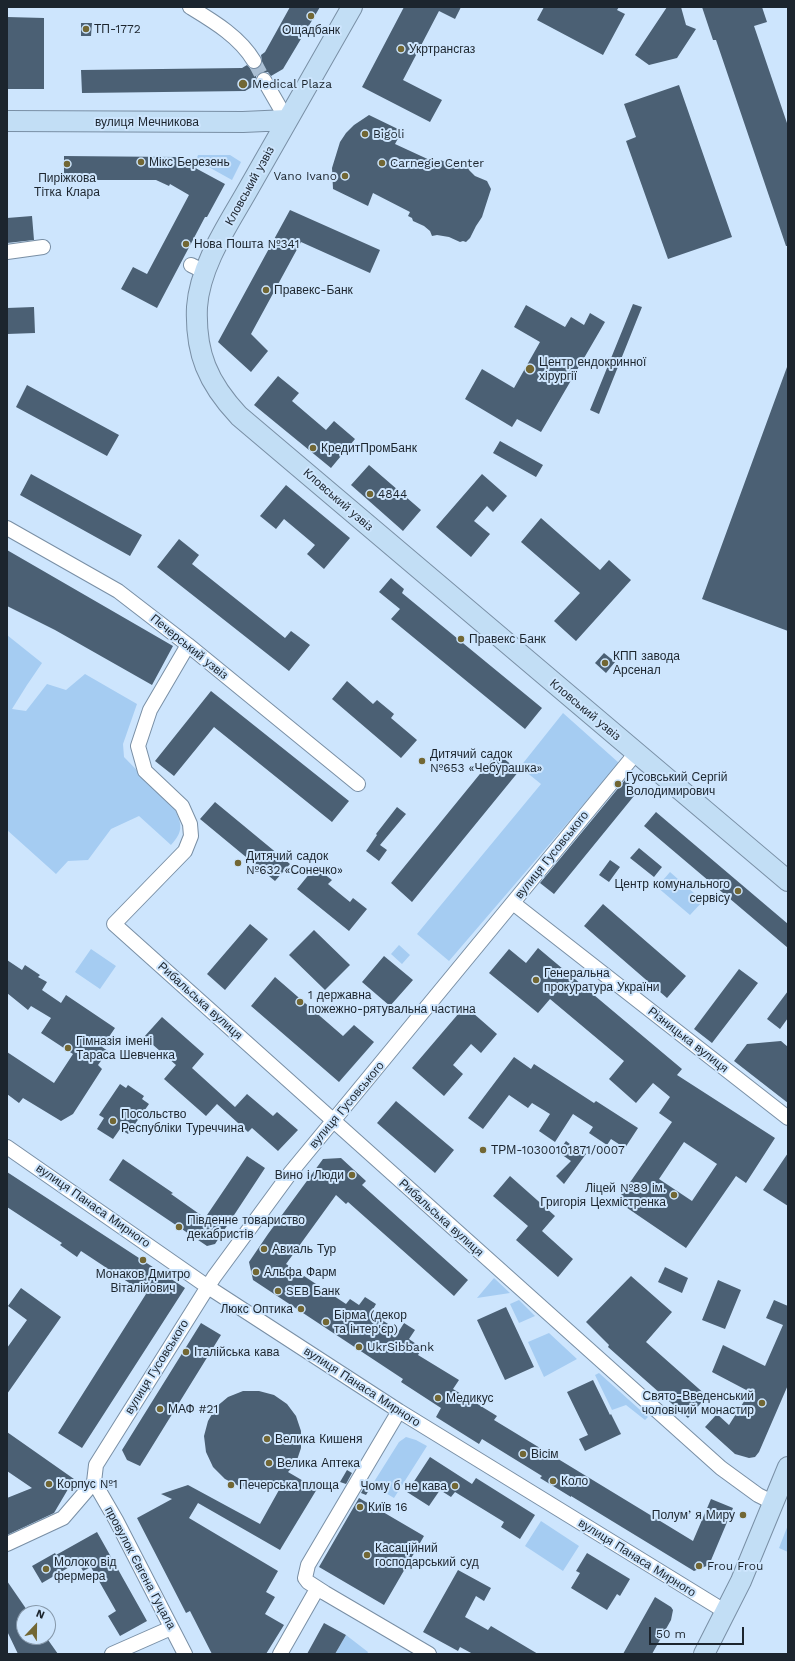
<!DOCTYPE html>
<meta charset="utf-8">
<style>
body{margin:0}
#map{position:relative;width:795px;height:1661px;overflow:hidden;background:#cde5fd;font-family:"Work Sans",sans-serif}
canvas{display:block}
.frame{position:absolute;inset:0;border:8px solid #1c252e;pointer-events:none}
.north{position:absolute;left:16px;top:1605px;width:40px;height:40px;box-sizing:border-box;background:#cde5fd;border:1px solid #8698aa;border-radius:50%;rotate:22deg;font-size:11px;font-weight:700;line-height:16px;text-align:center;color:#1c252e}
.north::after{content:'';display:block;margin:auto;width:14px;height:18px;background:#726734;clip-path:polygon(50% 0,100% 100%,50% 72%,0 100%)}
.scale{position:absolute;left:649px;top:1627px;width:95px;height:18px;box-sizing:border-box;border:2px solid #1c252e;border-top:0;padding-left:5px;font-size:12px;line-height:14px;white-space:nowrap;color:#1c252e;-webkit-text-stroke:3px #cde5fd;paint-order:stroke}
</style>
<div id="map">
<canvas width="795" height="1661"></canvas>
<div class="frame"></div>
<div class="north">N</div>
<div class="scale">50 m</div>
</div>
<script>
const c = document.querySelector('canvas').getContext('2d');
c.lineJoin = 'round';
function paint(path, color) {
  c.fillStyle = color;
  c.fill(path, 'evenodd');
}
function trace(path, color, width, dash) {
  c.strokeStyle = color;
  c.lineWidth = width;
  c.lineCap = dash ? 'butt' : 'round';
  c.setLineDash(dash || []);
  c.stroke(path);
}
function label(font, color, halo, rows, align = 'center') {
  c.font = font + ' "Work Sans",sans-serif';
  c.lineWidth = 4;
  c.setLineDash([]);
  c.textBaseline = 'middle';
  c.strokeStyle = halo;
  c.fillStyle = color;
  for (const [text, x, y, turn = 0] of rows) {
    c.save();
    c.translate(x, y);
    c.rotate((+turn || 0) * Math.PI / 180);
    c.textAlign = isNaN(turn) ? turn : align;
    if (halo) c.strokeText(text, 0, 0);
    c.fillText(text, 0, 0);
    c.restore();
  }
}
paint(new Path2D(`
 M198 155H230L241 162 232 180 196 160Z
 M7 635 42 663 27 685 12 709 26 711 47 684 66 690 85 674 137 704 123 744 124 757 174 808C182 824 184 831 171 845L139 816 111 829 88 860 68 861 56 874 7 830Z
 M563 713 619 763 449 961 417 934 541 784 520 767Z
 M670 872 703 901 690 915 657 887Z
 M399 945 410 955 402 964 391 954Z
 M91 949 116 966 100 989 75 972Z
 M494 1278 510 1293 477 1298Z
 M519 1300 535 1316 519 1323 510 1304Z
 M549 1333 577 1359 544 1377 528 1342Z
 M599 1373 648 1417 645 1420 626 1405 612 1410 595 1375Z
 M406 1437 416 1440 427 1446 394 1498 372 1485 399 1442Z
 M541 1521 579 1546 563 1571 525 1546Z
 M788 1525V1552L779 1548Z
 M346 1635 368 1652 367 1654H335Z`), '#a5ccf2');
paint(new Path2D(`
 M290 7H320L283 69 271 76 268 72H260L256 76 257 84 245 91 82 93 81 70 242 68 247 65 251 69 258 68 262 61 261 55 265 52Z
 M404 7H461L455 19 439 11 403 80 442 100 430 122 362 87Z
 M544 7H619L617 10 625 14 603 55 537 20Z
 M667 7H681L686 25 696 29 677 58 649 65 635 55Z
 M702 7H762L767 22 754 26 788 126V246H786L716 40H713Z
 M7 17 44 18V89H7Z
 M81 23H92L91 36H81Z
 M679 85 732 237 668 259 626 141 636 137 624 104Z
 M369 115 402 131 395 144 434 162V160H440L461 167 467 165 469 170 475 176 487 181 491 189 482 217 476 226 470 238 466 242 463 241 460 242 449 237 437 235 432 236 430 231 424 226 413 221 412 218 408 216 410 212 373 193 368 206 333 189 332 168 340 142 346 133 354 125Z
 M64 156 175 157 225 184 207 217H205L157 308 121 289 133 267 147 274 189 195 170 184 169 186 156 180H64Z
 M290 210 380 250 370 273 301 242 251 334 268 351 251 372 218 342Z
 M32 216 34 240 7 243V218Z
 M633 304 642 307 599 414 590 410Z
 M526 305 565 327 571 317 584 325 590 313 605 322 541 432 517 419 512 427 465 399 482 369 514 388 540 342 514 327Z
 M34 307 35 333 7 334V308Z
 M787 367 788 368V631L702 599Z
 M278 376 299 393 292 401 326 430 334 421 355 439 331 468 254 405Z
 M27 385 119 435 107 456 16 407Z
 M500 441 543 465 536 477 493 453Z
 M369 465 421 510 403 531 351 485Z
 M31 474 142 535 130 556 20 495Z
 M482 474 507 496 493 512 487 506 474 521 490 534 471 557 436 527Z
 M286 485 350 538 324 569 307 554 315 545 284 519 276 529 260 516Z
 M541 518 600 570 609 560 631 580 576 641 554 621 580 593 521 542Z
 M179 539 199 555 192 564 285 638 291 631 310 645 289 671 157 567Z
 M7 550 173 646 152 685 55 630 7 606Z
 M391 578 404 589 402 593 542 708 525 729 391 619 400 609 379 592Z
 M604 653 615 662 606 673 595 663Z
 M347 681 373 704 377 700 394 714 391 718 417 740 401 758 332 699Z
 M211 691 349 801 332 822 214 727 174 776 155 761Z
 M497 753 519 771 412 902 391 883Z
 M625 780 638 791 554 894 540 883Z
 M215 802 290 864 275 881 200 819Z
 M397 807 406 814 380 845 387 850 379 861 366 851 377 835 376 834Z
 M656 812 788 924V948L644 826Z
 M639 848 662 867 654 877 630 858Z
 M610 860 620 867 609 882 599 875Z
 M315 867 332 880 328 884 350 902 353 898 367 909 349 931 297 889Z
 M603 904 686 976 667 998 584 926Z
 M250 924 268 939 225 990 207 974Z
 M314 930 350 965 325 990 289 955Z
 M538 948 682 1069 677 1075 775 1138 746 1183 736 1176 686 1248 617 1201 672 1122 659 1113 670 1097 653 1083 636 1103 609 1079 624 1061 550 999 538 1013 489 973 509 949 526 963ZM684 1142 717 1164 692 1201 659 1179Z
 M384 956 413 980 390 1006 362 982Z
 M7 960 22 970 25 965 40 975 38 977 47 982 42 990 61 1003 66 995 115 1028 102 1047 108 1051 98 1065 102 1069 73 1114 61 1121 23 1098 19 1103 7 1094V1052L54 1083 73 1054 41 1033 51 1018 31 1006 28 1010 7 993Z
 M739 969 758 983 712 1043 694 1029Z
 M275 977 343 1036 354 1025 374 1042 339 1082 251 1006Z
 M788 991V1018L780 1029 767 1019Z
 M465 1006 497 1034 481 1053 471 1044 453 1065 463 1074 444 1096 412 1068Z
 M162 1017 204 1054 192 1068 235 1107 247 1094 273 1116 277 1112 298 1130 278 1151 252 1128 248 1132 217 1104 206 1116 164 1079 176 1065 144 1037Z
 M781 1041 788 1047V1103L734 1061 747 1044Z
 M514 1057 531 1069 534 1064 594 1103 596 1101 638 1128 625 1148 611 1139 607 1145 589 1133 593 1127 573 1114 555 1142 539 1131 550 1114 532 1103 528 1108 509 1095 483 1129 468 1118Z
 M120 1084 126 1088 128 1085 144 1096 142 1099 149 1104 128 1134 120 1129 113 1139 97 1129 104 1118 99 1115Z
 M396 1101 454 1150 435 1173 377 1123Z
 M566 1141 580 1152 581 1150 586 1154 564 1184 556 1176 571 1161 558 1152Z
 M788 1153V1206L763 1190Z
 M247 1156 265 1168 215 1244 207 1246 109 1180 123 1159 173 1193 171 1194 205 1218Z
 M341 1158 366 1181 362 1185 468 1280 454 1296 348 1202 346 1204 336 1195 286 1264 346 1304 350 1299 359 1305 365 1297 376 1304 371 1313 399 1331 404 1323 415 1330 409 1339 422 1348 418 1355 459 1380 453 1389 497 1416 494 1420 693 1541 711 1499 733 1508 709 1565 694 1571 571 1496V1497L540 1478 542 1476 482 1439 479 1444 436 1417 441 1408 401 1382 403 1379 253 1280 249 1262 268 1234 323 1159Z
 M7 1172 185 1288 82 1448 58 1433 146 1294 81 1251 77 1257 60 1245 62 1243 7 1207Z
 M510 1176 555 1216 542 1231 573 1259 558 1277 516 1240 528 1226 493 1196Z
 M665 1267 688 1278 682 1293 658 1282Z
 M631 1276 672 1312 646 1342 707 1396 688 1418 608 1347 609 1345 586 1322Z
 M718 1280 741 1290 725 1329 702 1320Z
 M21 1288 61 1317 7 1394V1348L27 1320 8 1306Z
 M774 1300 788 1306V1385L759 1452 755 1457 749 1458 735 1454 705 1427 717 1414 729 1425 750 1392 712 1372 723 1345 765 1366 783 1325 766 1318Z
 M506 1307 534 1367 505 1380 477 1320Z
 M201 1323 221 1335 140 1466 127 1460 122 1450Z
 M593 1380 610 1415 611 1414 621 1434 585 1451 579 1439 588 1435 567 1392Z
 M243 1391H259L274 1395 287 1404 296 1416 301 1431V1448L296 1463 288 1472 317 1489 280 1550 198 1503 189 1518 278 1571 266 1592 275 1597 265 1614 284 1625 266 1654H212L190 1611 186 1613 137 1518 172 1499 161 1494 188 1485 260 1524 284 1481 256 1488 239 1486 225 1479 213 1467 206 1452 204 1436 208 1421 216 1407 228 1397Z
 M7 1432 74 1479 54 1513 7 1535V1498L32 1488 7 1471Z
 M430 1457 472 1484 476 1478 535 1515 520 1539 501 1527 504 1522 455 1492 451 1497 440 1490 429 1506 407 1492Z
 M347 1470 352 1473 346 1484 340 1482Z
 M367 1482 372 1485 366 1495 361 1493Z
 M359 1498 424 1536 384 1605 319 1567Z
 M97 1532 147 1621 120 1636 108 1616 116 1611 91 1567 83 1571 78 1562 42 1583 32 1566 55 1553 56 1555Z
 M587 1553 630 1579 620 1596 617 1594 607 1610 571 1588 580 1573 576 1571Z
 M458 1570 491 1588 484 1601 476 1596 465 1617 488 1630 491 1626 538 1654H473L460 1647 458 1651 423 1632Z
 M7 1581 29 1613H24V1637H46L58 1654H18L7 1631Z
 M655 1597 671 1607 673 1610 671 1620 652 1654H623Z
 M324 1623 346 1635 335 1654H307Z`), '#4b6074');
trace(new Path2D(`
 M254 61 264 80`), '#aabfd4', 14, [14, 7]);
const street = new Path2D(`
 M190 7C213 21 240 37 254 61
 M264 80 287 120
 M7 252 43 247
 M191 265 205 272
 M7 528 118 591 188 645 358 784
 M188 645 150 710 138 746 145 771 182 806 190 824 191 836 185 851 114 924 721 1468 758 1495 774 1503
 M513 903 788 1118
 M7 1147 208 1287 399 1411 726 1612
 M399 1411 308 1565 305 1578 308 1582 325 1593 429 1654
 M94 1482 96 1465 214 1277 291 1172 636 753
 M94 1482 116 1520 185 1654
 M7 1544 63 1518 94 1482
 M112 1654 171 1628
 M280 1654 317 1589`);
const secondary = new Path2D(`
 M352 7C318 66 284 126 250 186 230 222 200 264 197 307 195 353 208 383 239 416L788 881
 M7 121 243 122 287 120
 M704 1654 741 1581 788 1467`);
trace(street, '#798fa5', 16);
trace(secondary, '#798fa5', 22);
trace(street, '#fff', 14);
trace(secondary, '#c2def5', 20);
for (const [x, y, r, color] of [
 [311,16,4,"#726734"],
 [86,29,4,"#726734"],
 [401,49,4,"#726734"],
 [243,84,5,"#726734"],
 [365,134,4,"#726734"],
 [141,162,4,"#726734"],
 [382,163,4,"#726734"],
 [67,164,4,"#726734"],
 [345,176,4,"#726734"],
 [186,244,4,"#726734"],
 [266,290,4,"#726734"],
 [530,369,5,"#726734"],
 [313,448,4,"#726734"],
 [370,494,4,"#726734"],
 [461,639,4,"#726734"],
 [605,663,4,"#726734"],
 [422,761,4,"#726734"],
 [618,784,4,"#726734"],
 [238,863,4,"#726734"],
 [738,891,4,"#726734"],
 [536,980,4,"#726734"],
 [300,1002,4,"#726734"],
 [68,1048,4,"#726734"],
 [113,1121,4,"#726734"],
 [483,1150,4,"#726734"],
 [352,1175,4,"#726734"],
 [674,1195,4,"#726734"],
 [179,1227,4,"#726734"],
 [264,1249,4,"#726734"],
 [143,1260,4,"#726734"],
 [256,1272,4,"#726734"],
 [278,1291,4,"#726734"],
 [301,1309,4,"#726734"],
 [326,1322,4,"#726734"],
 [359,1347,4,"#726734"],
 [186,1352,4,"#726734"],
 [438,1398,4,"#726734"],
 [762,1403,4,"#726734"],
 [160,1409,4,"#726734"],
 [267,1439,4,"#726734"],
 [523,1454,4,"#726734"],
 [269,1463,4,"#726734"],
 [553,1481,4,"#726734"],
 [49,1484,4,"#726734"],
 [231,1485,4,"#726734"],
 [455,1486,4,"#726734"],
 [360,1507,4,"#726734"],
 [743,1515,4,"#726734"],
 [367,1555,4,"#726734"],
 [699,1566,4,"#726734"],
 [46,1569,4,"#726734"]
]) {
  const dot = new Path2D();
  dot.arc(x, y, r, 0, 2 * Math.PI);
  c.fillStyle = color;
  c.fill(dot);
  trace(dot, '#cde5fd', 1.5);
}
label('12px', '#1c252e', '#cde5fd', [
 ["ТП-1772",94,29],
 ["Ощадбанк",311,30,"center"],
 ["Укртрансгаз",409,49],
 ["Medical Plaza",252,84],
 ["Bigoli",373,134],
 ["Мікс Березень",149,162],
 ["Carnegie Center",390,163],
 ["Vano Ivano",337,176,"right"],
 ["Пиріжкова",67,178,"center"],
 ["Тітка Клара",67,192,"center"],
 ["Нова Пошта №341",194,244],
 ["Правекс-Банк",274,290],
 ["Центр ендокринної",539,362],
 ["хірургії",539,376],
 ["КредитПромБанк",321,448],
 ["4844",378,494],
 ["Правекс Банк",469,639],
 ["КПП завода",613,656],
 ["Арсенал",613,670],
 ["Дитячий садок",430,754],
 ["№653 «Чебурашка»",430,768],
 ["Гусовський Сергій",626,777],
 ["Володимирович",626,791],
 ["Дитячий садок",246,856],
 ["№632 «Сонечко»",246,870],
 ["Центр комунального",730,884,"right"],
 ["сервісу",730,898,"right"],
 ["Генеральна",544,973],
 ["прокуратура України",544,987],
 ["1 державна",308,995],
 ["пожежно-рятувальна частина",308,1009],
 ["Гімназія імені",76,1041],
 ["Тараса Шевченка",76,1055],
 ["Посольство",121,1114],
 ["Республіки Туреччина",121,1128],
 ["ТРМ-10300101871/0007",491,1150],
 ["Вино і Люди",344,1175,"right"],
 ["Ліцей №89 ім.",666,1188,"right"],
 ["Григорія Цехмістренка",666,1202,"right"],
 ["Південне товариство",187,1220],
 ["декабристів",187,1234],
 ["Авиаль Тур",272,1249],
 ["Альфа Фарм",264,1272],
 ["Монаков Дмитро",143,1274,"center"],
 ["Віталійович",143,1288,"center"],
 ["SEB Банк",286,1291],
 ["Люкс Оптика",293,1309,"right"],
 ["Бірма (декор",334,1315],
 ["та інтер'єр)",334,1329],
 ["UkrSibbank",367,1347],
 ["Італійська кава",194,1352],
 ["Свято-Введенський",754,1396,"right"],
 ["чоловічий монастир",754,1410,"right"],
 ["Медикус",446,1398],
 ["МАФ #21",168,1409],
 ["Велика Кишеня",275,1439],
 ["Вісім",531,1454],
 ["Велика Аптека",277,1463],
 ["Коло",561,1481],
 ["Корпус №1",57,1484],
 ["Печерська площа",239,1485],
 ["Чому б не кава",447,1486,"right"],
 ["Київ 16",368,1507],
 ["Полумʼя Миру",735,1515,"right"],
 ["Касаційний",375,1548],
 ["господарський суд",375,1562],
 ["Молоко від",54,1562],
 ["фермера",54,1576],
 ["Frou Frou",707,1566]
], 'left');
label('12px', '#1c252e', '#cde5fd', [
 ["вулиця Мечникова",147,122],
 ["Кловський узвіз",250,186,-61],
 ["Кловський узвіз",338,500,41],
 ["Печерський узвіз",189,647,39],
 ["Кловський узвіз",585,710,40],
 ["вулиця Гусовського",552,855,-51],
 ["Рибальська вулиця",200,1001,42],
 ["Різницька вулиця",688,1040,38],
 ["вулиця Гусовського",347,1105,-50],
 ["вулиця Панаса Мирного",93,1206,35],
 ["Рибальська вулиця",441,1218,42],
 ["вулиця Гусовського",157,1367,-58],
 ["вулиця Панаса Мирного",362,1387,33],
 ["вулиця Панаса Мирного",637,1558,32],
 ["провулок Євгена Гуцала",140,1568,62]
]);
</script>
